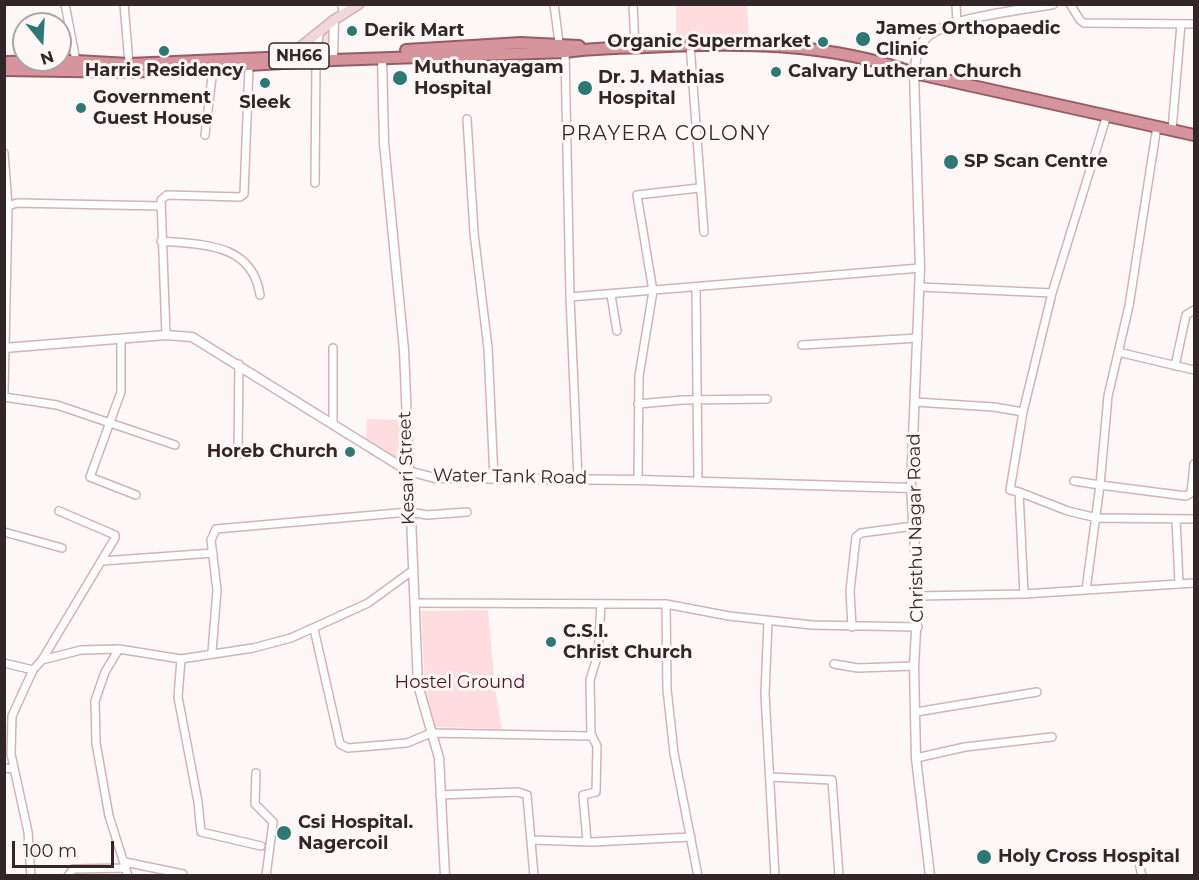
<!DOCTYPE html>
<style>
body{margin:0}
#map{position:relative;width:1199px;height:880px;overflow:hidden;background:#fdf7f7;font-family:Montserrat,sans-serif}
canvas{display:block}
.frame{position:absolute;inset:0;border:6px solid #322628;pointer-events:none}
.north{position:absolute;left:12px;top:12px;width:60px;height:60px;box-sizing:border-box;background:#fdf7f7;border:2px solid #aca3a4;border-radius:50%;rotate:162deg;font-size:16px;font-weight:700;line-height:24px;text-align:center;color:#322628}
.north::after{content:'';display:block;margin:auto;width:21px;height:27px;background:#2f7773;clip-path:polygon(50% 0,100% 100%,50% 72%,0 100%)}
.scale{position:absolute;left:12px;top:841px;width:102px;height:27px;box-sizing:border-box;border:3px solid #322628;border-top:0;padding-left:8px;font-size:18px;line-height:21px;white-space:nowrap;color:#322628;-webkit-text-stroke:4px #fdf7f7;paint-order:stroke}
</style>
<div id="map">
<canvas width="1199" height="880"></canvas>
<div class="frame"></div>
<div class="north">N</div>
<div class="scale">100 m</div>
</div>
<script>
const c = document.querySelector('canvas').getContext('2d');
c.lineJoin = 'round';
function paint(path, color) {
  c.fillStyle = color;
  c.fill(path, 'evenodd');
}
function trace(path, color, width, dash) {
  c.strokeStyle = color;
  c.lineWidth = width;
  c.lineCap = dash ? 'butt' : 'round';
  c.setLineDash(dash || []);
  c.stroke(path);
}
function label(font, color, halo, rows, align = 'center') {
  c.font = font + ' Montserrat,sans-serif';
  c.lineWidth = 6;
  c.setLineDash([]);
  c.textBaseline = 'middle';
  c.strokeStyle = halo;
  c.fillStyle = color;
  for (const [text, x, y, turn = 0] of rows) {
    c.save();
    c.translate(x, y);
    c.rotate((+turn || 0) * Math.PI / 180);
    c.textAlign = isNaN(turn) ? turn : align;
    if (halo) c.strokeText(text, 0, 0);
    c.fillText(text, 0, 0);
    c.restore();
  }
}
paint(new Path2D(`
 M676 5H747L749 40H676Z
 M332 25 330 52 292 55Z
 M367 419 404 420 407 469 366 440Z
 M488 610 495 688 502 729 434 727 425 687 421 611Z`), '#fedce0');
const minor = new Path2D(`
 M65 4 76 61
 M124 4 129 64
 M554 4 559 43
 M633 4 635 47
 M956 4 957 24
 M1070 4 1080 20 1084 23 1194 24
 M690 44 704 232
 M565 52 570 297 578 479
 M467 119 474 233 488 348 494 479
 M1172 130 1181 24
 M205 135 213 69
 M4 153 8 206
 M315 183 316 62 319 34
 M161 241C204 245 252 243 260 295
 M696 287 698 481
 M920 287 1052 293
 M611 295 617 331
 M570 297 920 268
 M166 335 161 200 167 195 240 197 244 194 249 67
 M121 339V392L90 477 136 495
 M802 345 918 338
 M1118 352 1194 370
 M1175 366 1186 315 1194 310
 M4 393 8 206 17 203 160 206
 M4 397 57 405 175 445
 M915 402 994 407 1023 412 1010 490 1019 492
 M638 404 683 400 767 399
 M1023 412 1052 293 1107 115
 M333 423V348
 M238 455 239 364
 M638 480 639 376 653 291 637 195 699 188
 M1074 481 1100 485 1108 396 1129 306 1157 126
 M1176 519 1179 583
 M4 532 62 548
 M102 561 213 553
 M1086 590 1100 485 1186 496 1191 493 1194 464
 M1024 594 1019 492 1068 511 1097 518 1194 519
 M918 596 1024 594 1194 583
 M414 603 666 604 729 616 812 625 918 627
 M666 604 667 689 674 753 698 876
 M768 621 765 694 775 876
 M852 627 850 591 856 537 861 533 914 526
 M314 629 340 744 348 748 407 743 431 733 589 736 591 733 590 680 598 654 601 604
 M119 649 105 672 95 701 96 743 109 816 128 876
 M212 652 217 590 211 540 216 529 409 512 427 515 467 512
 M181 659 178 697 198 802 201 832 261 846
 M42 660 115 538V535L59 511
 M4 663 33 670
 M834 664 858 668 914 666
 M916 712 1037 692
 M916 758 965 747 1052 737
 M4 768 14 769
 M256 773 255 804 273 822 266 876
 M770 777 832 780 839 876
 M440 795 518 792 527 795 534 876
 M531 840 592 842 691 837
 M587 841 583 795 596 792 597 746 591 734
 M1138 858 1142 876
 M125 862 183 874
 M31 876 28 832 11 754 12 716 33 670 42 660 81 650 119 649 181 659 253 648 291 638 368 603 412 571
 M68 876 73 869 126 868`);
const tertiary = new Path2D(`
 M342 4 344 14
 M382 58 384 143 404 350 418 685 439 758 445 876
 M333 60 334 20
 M4 348 166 335 192 337 408 471 435 478 638 480 911 488
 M930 876 916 758 914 666 918 596 911 488 920 268 914 73C916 60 917 47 926 38 948 17 1023 10 1053 4`);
const secondary = new Path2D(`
 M288 62V57L334 20 359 4`);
const trunk = new Path2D(`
 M406 50 521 43 579 46
 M4 62 76 61 129 64 289 57
 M4 70 130 72 333 60 565 52C592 48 619 48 647 47 737 42 828 42 914 73L1194 135`);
trace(minor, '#d1b3b7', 10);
trace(tertiary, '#d1b3b7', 11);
trace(secondary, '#d1b3b7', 12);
trace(trunk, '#955c65', 14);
trace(minor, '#fff', 7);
trace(tertiary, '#fff', 8);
trace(secondary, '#efd7db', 9);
trace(trunk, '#d6949e', 10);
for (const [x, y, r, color] of [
 [352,31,6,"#2f7773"],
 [863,39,8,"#2f7773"],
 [823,42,6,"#2f7773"],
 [164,51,6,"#2f7773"],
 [776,72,6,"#2f7773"],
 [400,78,8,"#2f7773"],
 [265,83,6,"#2f7773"],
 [585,88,8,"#2f7773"],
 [81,108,6,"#2f7773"],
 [951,162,8,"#2f7773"],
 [350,452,6,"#2f7773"],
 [551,642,6,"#2f7773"],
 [284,833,8,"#2f7773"],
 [984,857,8,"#2f7773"]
]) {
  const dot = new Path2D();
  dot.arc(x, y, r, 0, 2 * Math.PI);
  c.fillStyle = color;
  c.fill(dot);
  trace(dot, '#fdf7f7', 2);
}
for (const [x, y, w] of [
 [299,56,60]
]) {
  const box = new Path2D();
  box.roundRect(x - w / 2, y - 13, w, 26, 4.5);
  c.fillStyle = '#fdf7f7';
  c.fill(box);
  trace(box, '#322628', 1.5);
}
label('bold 16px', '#322628', null, [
 ["NH66",299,56]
]);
label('bold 18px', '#322628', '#fdf7f7', [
 ["James Orthopaedic",876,29],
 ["Clinic",876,50],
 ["Derik Mart",364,31],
 ["Organic Supermarket",811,42,"right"],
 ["Muthunayagam",414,68],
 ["Hospital",414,89],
 ["Harris Residency",164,71,"center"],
 ["Calvary Lutheran Church",788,72],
 ["Dr. J. Mathias",598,78],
 ["Hospital",598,99],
 ["Government",93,98],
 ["Guest House",93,119],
 ["Sleek",265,103,"center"],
 ["SP Scan Centre",964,162],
 ["Horeb Church",338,452,"right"],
 ["C.S.I.",563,632],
 ["Christ Church",563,653],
 ["Csi Hospital.",298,823],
 ["Nagercoil",298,844],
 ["Holy Cross Hospital",998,857]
], 'left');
label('18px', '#322628', '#fdf7f7', [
 ["Kesari Street",407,468,-92],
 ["Water Tank Road",510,477,1],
 ["Christhu Nagar Road",916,528,-91]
]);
label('18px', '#4d1723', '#fdf7f7', [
 ["Hostel Ground",460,683]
]);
c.letterSpacing = '1.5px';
label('20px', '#322628', '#fdf7f7', [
 ["PRAYERA COLONY",666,134]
]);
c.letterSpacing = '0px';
</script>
